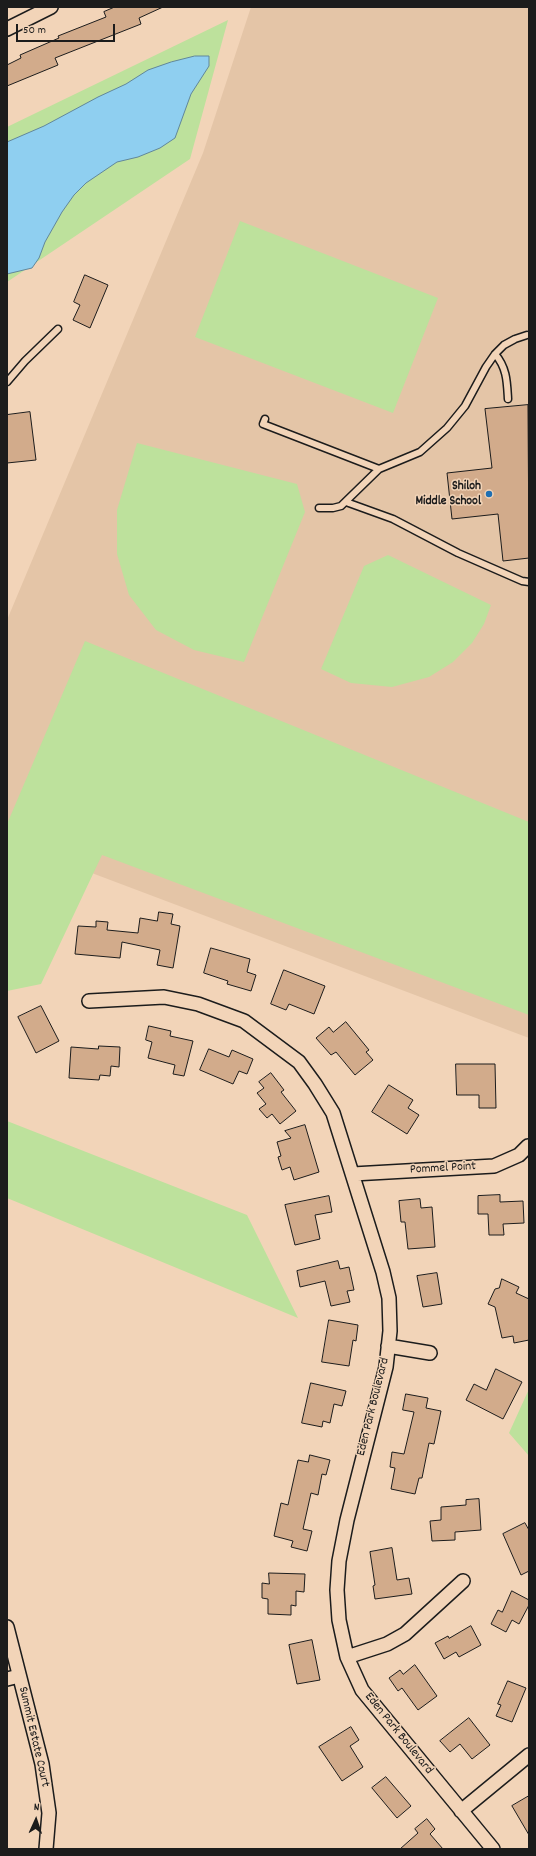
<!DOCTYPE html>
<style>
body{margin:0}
#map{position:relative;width:536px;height:1856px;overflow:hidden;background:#f2d4b8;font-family:Dekko,sans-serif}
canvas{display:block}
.frame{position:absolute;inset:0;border:8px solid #1c1c1c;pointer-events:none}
.north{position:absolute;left:16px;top:1800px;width:40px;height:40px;-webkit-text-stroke:3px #f2d4b8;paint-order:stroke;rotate:3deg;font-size:11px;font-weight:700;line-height:16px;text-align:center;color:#1c1c1c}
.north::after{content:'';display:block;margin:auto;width:14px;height:18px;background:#1c1c1c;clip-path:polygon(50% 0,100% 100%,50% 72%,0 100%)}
.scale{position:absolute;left:16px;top:24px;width:99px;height:18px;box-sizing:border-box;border:2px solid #1c1c1c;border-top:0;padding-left:5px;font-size:12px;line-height:14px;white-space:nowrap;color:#1c1c1c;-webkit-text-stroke:3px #f2d4b8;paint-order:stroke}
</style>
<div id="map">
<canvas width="536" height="1856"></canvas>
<div class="frame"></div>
<div class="north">N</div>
<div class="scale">50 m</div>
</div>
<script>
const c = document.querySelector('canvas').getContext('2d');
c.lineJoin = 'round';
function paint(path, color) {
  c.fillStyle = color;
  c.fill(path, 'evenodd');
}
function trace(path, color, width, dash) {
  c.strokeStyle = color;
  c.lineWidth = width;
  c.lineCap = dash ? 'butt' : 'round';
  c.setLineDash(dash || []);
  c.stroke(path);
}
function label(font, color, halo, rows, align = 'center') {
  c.font = font + ' Dekko,sans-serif';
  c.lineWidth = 3;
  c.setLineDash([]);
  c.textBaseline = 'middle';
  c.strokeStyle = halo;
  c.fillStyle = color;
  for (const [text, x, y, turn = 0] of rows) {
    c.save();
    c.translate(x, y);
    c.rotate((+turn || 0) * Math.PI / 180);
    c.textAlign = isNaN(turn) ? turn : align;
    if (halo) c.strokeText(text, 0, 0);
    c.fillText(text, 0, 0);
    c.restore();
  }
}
paint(new Path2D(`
 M251 7H529V1038L7 841V620L203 153Z`), '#e4c5a7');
paint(new Path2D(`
 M228 20 190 159 7 282V127Z
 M240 221 438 298 393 413 195 337Z
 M137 443 297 484 305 512 244 662 194 650 156 630 129 595 117 554V510Z
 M388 555 491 605 484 624 472 643 453 662 429 677 392 687 351 683 321 669 364 566Z
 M85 641 529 822V1015L102 855 41 984 7 991V824Z
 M7 1121 247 1215 298 1318 7 1198Z
 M529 1389V1456L509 1433Z`), '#bde19c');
const water = new Path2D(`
 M195 56H209V66L191 94 175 138 160 148 138 157 117 162 86 183 74 195 62 212 45 242 39 258 32 268 7 274V142L44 126 98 97 126 84 148 70 171 62Z`);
paint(water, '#8fcff0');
trace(water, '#61879b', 1);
const building = new Path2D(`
 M115 7H163L139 18 141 24 55 58 58 65 7 86V65L21 58 20 55 59 38 58 36 106 17 104 12Z
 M85 275 108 285 90 328 73 320 80 305 74 302Z
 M528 405 529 558 503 561 498 514 452 519 447 473 492 468 485 409Z
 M30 412 36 460 7 463V415Z
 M159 912 173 914 171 924 180 926 173 968 157 965 160 950 122 942 120 958 75 954 78 926 96 927V921L108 922 107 930 138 933 140 918 157 921Z
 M211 948 250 959 247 972 256 975 251 991 227 984 228 981 204 973Z
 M284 970 325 986 314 1014 289 1004 286 1010 271 1004Z
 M41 1006 59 1041 36 1053 18 1017Z
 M346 1022 369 1050 366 1052 373 1060 355 1075 336 1052 331 1055 316 1038 329 1027 333 1032Z
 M149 1026 171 1031 170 1036 193 1041 184 1076 173 1074 175 1065 148 1058 152 1042 146 1040Z
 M99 1046 120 1047 119 1067 111 1066 110 1076 100 1075 99 1080 69 1078 71 1047 98 1049Z
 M209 1049 229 1057 232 1050 253 1059 247 1074 239 1071 233 1084 200 1070Z
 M456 1064H495L496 1108H479V1095H457Z
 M271 1073 284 1090 281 1092 296 1111 280 1124 272 1114 267 1118 259 1109 266 1104 257 1093 264 1088 259 1082Z
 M389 1085 413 1100 408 1108 419 1115 407 1134 372 1112Z
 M305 1125 319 1172 294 1180 290 1167 282 1170 278 1157 281 1156 277 1142 291 1138 285 1131Z
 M500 1195V1202L523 1201 524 1223 503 1224 504 1235H489L488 1214H478V1196Z
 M329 1196 332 1212 315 1215 320 1239 295 1245 285 1205Z
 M420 1199 421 1208 432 1207 435 1247 408 1249 405 1222H401L399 1201Z
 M338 1261 340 1269 349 1267 354 1290 347 1291 350 1302 331 1306 325 1281 300 1287 297 1271Z
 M437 1273 442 1304 423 1307 417 1276Z
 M502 1279 519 1287 516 1293 529 1299V1340L514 1343 513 1336 502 1338 495 1307 488 1304 495 1289 499 1288Z
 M329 1320 358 1325 356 1341 353 1340 349 1366 322 1362Z
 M496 1369 522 1382 503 1419 466 1400 474 1384 486 1390Z
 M311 1383 346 1391 342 1406 334 1404 330 1423 323 1421 322 1427 302 1423Z
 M406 1394 428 1398 426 1408 441 1411 434 1444 429 1443 422 1478H419L415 1494 391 1489 395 1468 390 1467 392 1452 404 1454 414 1412 403 1410Z
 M310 1455 330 1460 326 1475 322 1474 318 1495 311 1493 303 1529 312 1531 307 1551 291 1547 293 1541 274 1536 281 1503 288 1505 298 1460 308 1462Z
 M479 1499 481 1530 455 1532V1540L432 1541 430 1521 441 1520V1507L466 1505V1500Z
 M525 1523 529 1530V1571L521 1575 503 1534Z
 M392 1548 397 1580 409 1578 412 1594 375 1599 373 1586 375 1585 370 1552Z
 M269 1573 305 1574 304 1592 296 1591V1606L291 1605V1615L268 1614V1599L262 1598V1583L269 1584Z
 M512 1591 529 1600V1605L519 1624 512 1620 506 1632 491 1624 498 1610 502 1612Z
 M471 1626 481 1645 459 1657 456 1652 444 1659 435 1643 448 1636 449 1638Z
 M312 1640 320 1680 297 1684 289 1645Z
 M415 1665 437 1696 418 1710 402 1688 398 1691 389 1678 400 1670 403 1674Z
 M508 1681 526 1688 512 1722 496 1716 501 1705 498 1704Z
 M469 1718 490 1745 472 1759 460 1744 450 1752 440 1741Z
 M351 1727 359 1740 350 1746 363 1767 342 1781 319 1747Z
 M386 1777 411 1806 397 1818 372 1788Z
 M529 1796V1835L512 1806Z
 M427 1819 435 1829 430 1834 443 1849H400L418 1833 415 1829Z`);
paint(building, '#d2ab8b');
trace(building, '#1c1c1c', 1);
const lane = new Path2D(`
 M495 354C507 368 507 382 508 399
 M7 382 25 361 58 329
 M265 419 263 424 379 469
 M346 502 393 519 458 553 522 581 529 582
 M319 508H333L341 506 379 469 420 452 447 428 465 406 486 367 495 354 504 345 515 339 527 335`);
const street = new Path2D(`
 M7 29 51 7
 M89 1001 164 997 198 1004 244 1021 299 1062 315 1084 333 1113 383 1272 389 1298 390 1331 386 1367 347 1520 339 1561 337 1590 339 1620 347 1657 362 1690 493 1849
 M353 1174 494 1166 519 1155 528 1146
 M388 1346 430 1353
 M7 1627 42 1764 49 1813 46 1849
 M347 1657 387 1644 405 1634 463 1581
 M7 1679 19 1676
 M461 1811 529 1755`);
trace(lane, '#1c1c1c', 9);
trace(street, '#1c1c1c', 16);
trace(lane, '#f2d4b8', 6);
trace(street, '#f2d4b8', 13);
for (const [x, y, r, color] of [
 [489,494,4,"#1f6fb2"]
]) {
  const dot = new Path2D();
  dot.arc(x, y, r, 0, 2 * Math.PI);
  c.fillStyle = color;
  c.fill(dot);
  trace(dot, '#f2d4b8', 1.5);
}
label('bold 13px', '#1c1c1c', '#f2d4b8', [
 ["Shiloh",481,487],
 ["Middle School",481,502]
], 'right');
label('13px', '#1c1c1c', '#f2d4b8', [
 ["Pommel Point",443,1169,-3],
 ["Eden Park Boulevard",374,1407,-76],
 ["Eden Park Boulevard",398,1734,51],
 ["Summit Estate Court",33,1737,77]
]);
</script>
